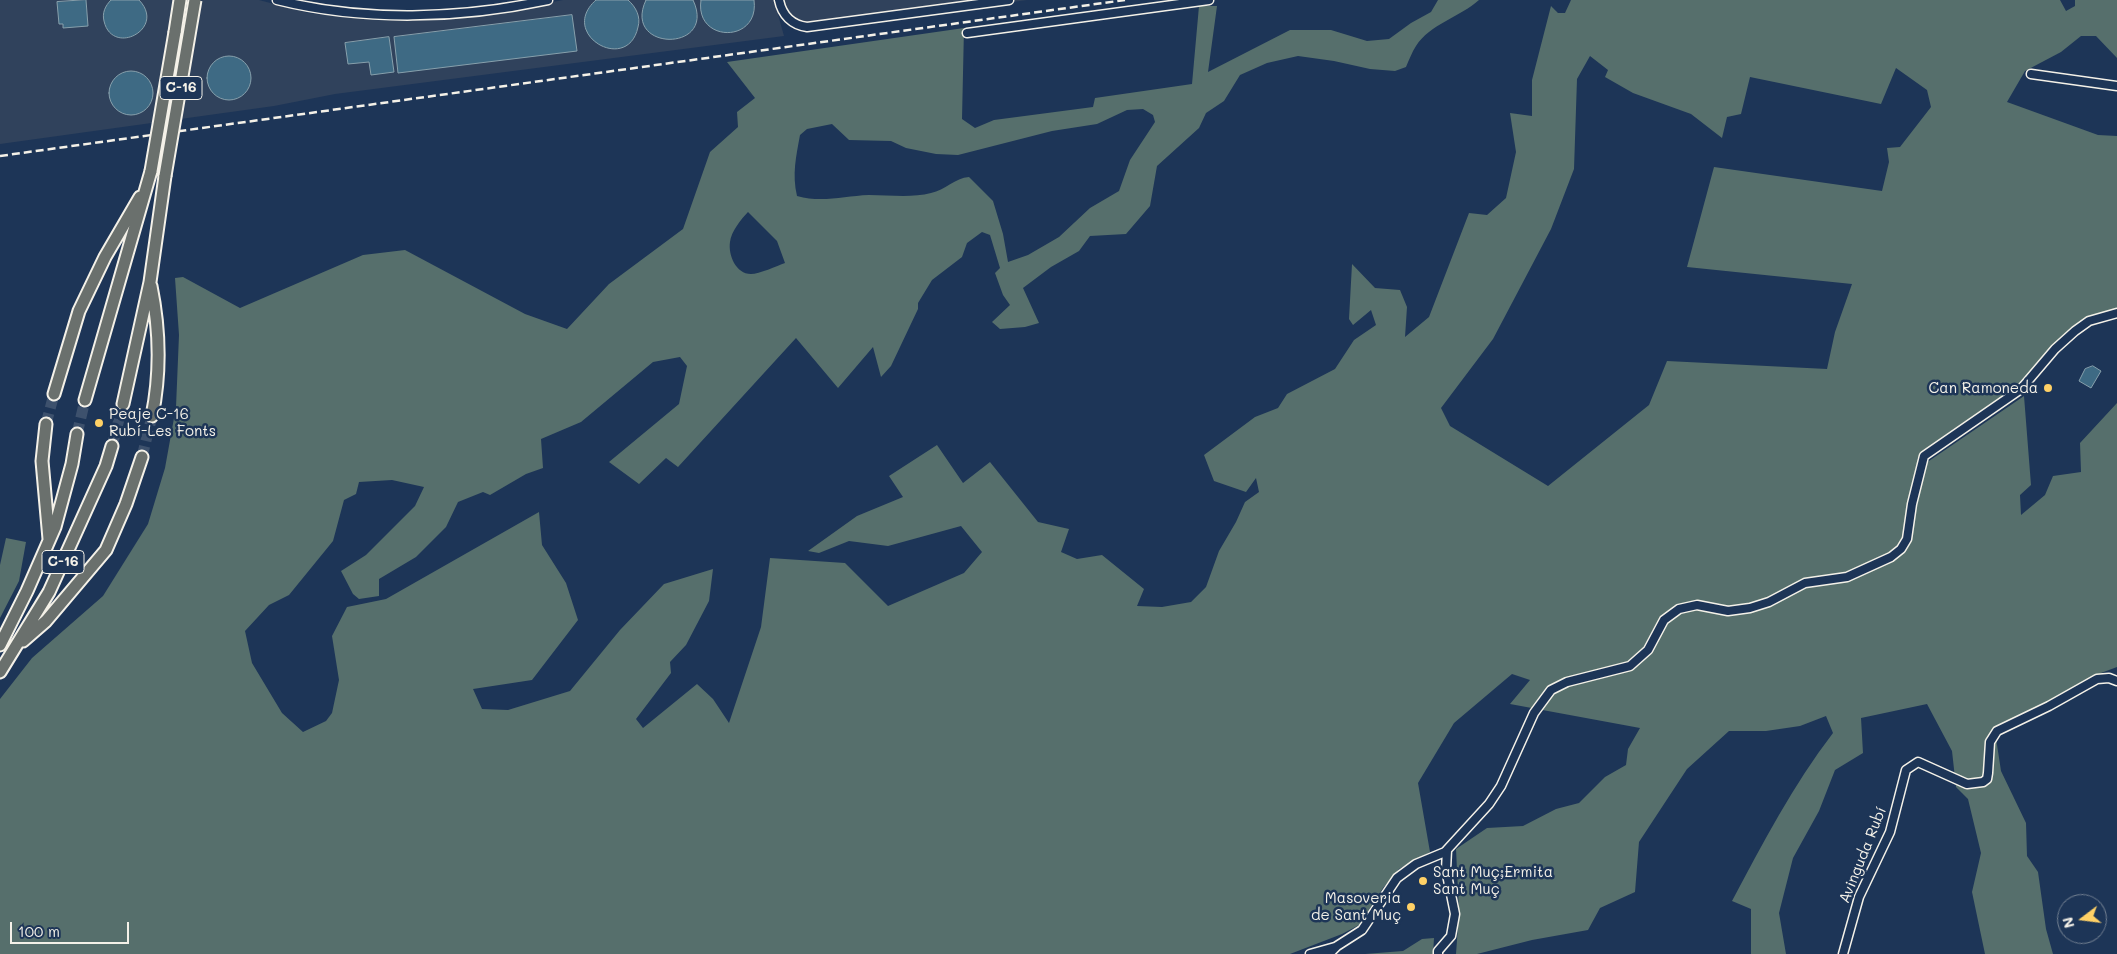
<!DOCTYPE html>
<meta charset="utf-8">
<style>
body{margin:0}
#map{position:relative;width:2117px;height:954px;overflow:hidden;background:#1d3557;font-family:Mali,sans-serif}
canvas{display:block}
.north{position:absolute;left:2057px;top:894px;width:50px;height:50px;box-sizing:border-box;background:#1d3557;border:1px solid #738091;border-radius:50%;rotate:255deg;font-size:14px;font-weight:700;line-height:20px;text-align:center;color:#f4f1e8}
.north::after{content:'';display:block;margin:auto;width:18px;height:22px;background:#ffd166;clip-path:polygon(50% 0,100% 100%,50% 72%,0 100%)}
.scale{position:absolute;left:10px;top:922px;width:119px;height:22px;box-sizing:border-box;border:2px solid #f4f1e8;border-top:0;padding-left:6px;font-size:15px;line-height:18px;white-space:nowrap;color:#f4f1e8;-webkit-text-stroke:4px #1d3557;paint-order:stroke}
</style>
<div id="map">
<canvas width="2117" height="954"></canvas>
<div class="north">N</div>
<div class="scale">100 m</div>
</div>
<script>
const c = document.querySelector('canvas').getContext('2d');
c.lineJoin = 'round';
function paint(path, color) {
  c.fillStyle = color;
  c.fill(path, 'evenodd');
}
function trace(path, color, width, dash) {
  c.strokeStyle = color;
  c.lineWidth = width;
  c.lineCap = dash ? 'butt' : 'round';
  c.setLineDash(dash || []);
  c.stroke(path);
}
function label(font, color, halo, rows, align = 'center') {
  c.font = font + ' Mali,sans-serif';
  c.lineWidth = 5;
  c.setLineDash([]);
  c.textBaseline = 'middle';
  c.strokeStyle = halo;
  c.fillStyle = color;
  for (const [text, x, y, turn = 0] of rows) {
    c.save();
    c.translate(x, y);
    c.rotate((+turn || 0) * Math.PI / 180);
    c.textAlign = isNaN(turn) ? turn : align;
    if (halo) c.strokeText(text, 0, 0);
    c.fillText(text, 0, 0);
    c.restore();
  }
}
paint(new Path2D(`
 M0 0H259L308 13 333 16 390 20 491 14 563 0H774L784 36 335 94 274 106 0 144Z
 M777 0H1027L805 31 786 22Z`), '#30425c');
paint(new Path2D(`
 M1438 0H1479C1460 17 1430 24 1416 46 1412 52 1409 60 1406 67L1395 71 1370 69 1334 61 1298 56 1267 63 1240 75 1224 101 1206 113 1199 128 1157 166 1150 206 1126 234 1090 236 1079 251 1051 267 1023 288 1039 323 1025 327 1000 329 992 322 1010 305 1003 295 995 273 1000 268 990 235 982 232 967 243 962 257 932 280 918 303V309L891 366 881 377 873 347 838 388 796 338 678 467 666 458 639 484 609 462 679 404 687 366 680 357 653 362 581 422 541 439 543 468 526 474 490 495 483 492 458 502 446 527 416 557 379 579V596L359 599 353 594 341 571 366 555 415 506 424 487 392 480 359 482 356 494 344 500 333 541 289 595 269 605 245 631 252 663 282 713 303 732 326 721 332 713 339 680 332 636 347 607 386 599 539 512 542 545 566 583 578 620 532 680 473 689 482 709 508 710 570 691 620 630 664 584 713 569 709 601 686 645 670 662 671 673 636 719 643 728 697 684 713 699 729 723 761 627 770 558 845 563 888 606 964 573 982 552 961 526 888 546 849 541 819 553 808 551 857 516 903 497 889 476 937 445 963 483 990 462 1038 522 1069 529 1061 552 1077 559 1102 555 1144 589 1137 606 1162 607 1191 602 1206 587 1219 551 1236 522 1245 502 1259 492 1256 478 1246 492 1214 481 1204 455 1255 417 1278 408 1287 394 1335 369 1354 340 1376 325 1371 310 1353 325 1349 319 1352 264 1375 288 1400 290 1407 307 1405 337 1429 317 1469 213 1487 215 1506 198 1516 152 1510 113 1532 116V80L1551 6 1558 13H1565L1571 0H2060L2066 11 2075 6V0H2117V58L2096 36H2081L2061 52 2025 71 2007 102 2098 135 2117 136V310L2090 318 2037 362 2020 385 1917 459 1926 463 2024 396 2031 485 2020 495 2021 515 2045 495 2053 476 2081 472 2080 443 2117 403V667L2101 673 1996 738 2001 771 2026 823 2027 856 2038 872 2046 929 2053 954H1985L1972 892 1981 853 1968 799 1956 787 1952 751 1927 704 1861 718 1863 753 1835 770 1819 811 1793 858 1779 913 1786 954H1751V909L1732 901C1763 843 1793 785 1833 733L1826 716 1800 726 1766 731H1729L1687 769 1639 842 1635 892 1600 908 1588 930 1532 940 1477 954H1456L1459 912 1456 849 1487 828 1523 826 1556 809 1579 803 1605 777 1626 765 1628 749 1640 728 1510 704 1530 680 1512 674 1454 723 1418 783 1430 852 1399 869 1383 888 1359 925 1342 934 1290 954H0V699L32 658 103 596 148 524 165 468 176 407 179 335 175 278 183 277 240 308 363 255 405 250 525 314 567 329 609 284 683 229 710 152 738 127 737 112 755 98 727 62 964 28 962 119 975 128 994 120 1093 107 1095 98 1192 84 1199 6H1217L1208 72 1290 30H1331L1367 41 1389 39 1411 23 1431 12ZM1590 56 1608 70 1605 77 1633 93 1691 114 1722 138 1727 117 1741 114 1750 77 1881 104 1896 68 1927 90 1931 107 1900 147 1887 148 1889 162 1882 191 1714 167 1687 267 1852 284 1835 332 1827 369 1667 361 1649 405 1548 486 1450 426 1441 408 1493 339 1551 229 1574 169 1577 79ZM1143 109 1153 115 1155 122 1130 160 1119 191 1090 208 1059 237 1028 255 1008 262 1003 234 993 201 969 177C955 178 945 190 931 193 912 198 889 195 869 195 844 196 822 203 797 196 792 174 796 157 800 135L807 129 832 124 849 140 891 141 906 148 936 154 958 155 1052 131 1097 124 1127 110ZM748 212 777 241 785 263C777 266 759 274 751 274 736 274 728 255 730 242 731 232 741 219 748 212Z
 M6 538 26 542 19 581 0 618V565Z
 M1434 938 1433 954H1365L1403 951 1422 939Z`), '#566f6c');
const water = new Path2D(`
 M86 0 88 26 63 28V24H59L57 2Z
 M111 0H139C167 29 112 57 104 21 102 13 105 6 111 0Z
 M596 0H628C636 7 641 17 638 27 628 75 557 34 596 0Z
 M646 0H693C718 53 621 52 646 0Z
 M701 0H754C760 44 694 43 701 0Z
 M572 15 577 51 398 73 394 37Z
 M389 37 394 72 371 75 369 62 348 64 345 43Z
 M207 78a22 22 0 1 1 44 0a22 22 0 1 1-44 0Z
 M109 93a22 22 0 1 1 44 0a22 22 0 1 1-44 0Z
 M2093 366 2101 371 2091 388 2079 381 2085 369Z`);
paint(water, '#3e6a84');
trace(water, '#87a0ac', 1);
trace(new Path2D(`
 M46 424 54 394
 M77 434 85 400
 M112 446 123 404
 M142 457 152 416`), '#3d516d', 11, [11, 5.5]);
const minor = new Path2D(`
 M277 0C365 22 460 19 548 0
 M779 0C782 15 792 25 807 27L1009 0
 M967 33 1209 0
 M2031 74 2117 86
 M1310 954 1335 947
 M1329 954 1337 946 1362 930 1397 878 1416 864 1445 852 1489 804 1501 786 1534 713 1551 690 1567 682 1630 666 1648 650 1664 620 1679 609 1697 605 1728 611 1750 608 1769 602 1805 583 1847 577 1891 557 1901 549 1907 539 1912 504 1924 456 2021 389 2055 349 2075 331 2089 321 2117 313
 M1438 954V951L1451 936 1455 914 1446 870 1447 850
 M1843 954 1859 897 1890 832 1906 770 1918 762 1967 784 1983 782 1987 779 1988 773 1990 742 1997 731 2049 706 2097 679 2109 678 2117 681`);
const highway = new Path2D(`
 M175 32 180 0
 M151 286C160 330 161 372 152 416
 M54 394 79 311 105 257 140 197
 M85 400 151 171
 M123 404 150 282 165 176
 M46 424 42 461 49 539
 M23 641 46 621 106 550 126 504 142 457
 M0 645 27 591 55 527 72 464 77 434
 M0 672 49 592 106 466 112 446`);
trace(minor, '#f4f1e8', 11);
trace(highway, '#f4f1e8', 15);
trace(minor, '#1d3557', 8);
trace(highway, '#6a706d', 11);
trace(new Path2D(`
 M0 156 1125 0`), '#f4f1e8', 2.5, [8, 4]);
const highwayBridge = new Path2D(`
 M151 171 175 32
 M165 176 195 0`);
trace(highwayBridge, '#f4f1e8', 15, []);
trace(highwayBridge, '#6a706d', 11);
for (const [x, y, r, color] of [
 [2048,388,5,"#ffd166"],
 [99,423,5,"#ffd166"],
 [1423,881,5,"#ffd166"],
 [1411,907,5,"#ffd166"]
]) {
  const dot = new Path2D();
  dot.arc(x, y, r, 0, 2 * Math.PI);
  c.fillStyle = color;
  c.fill(dot);
  trace(dot, '#1d3557', 2);
}
for (const [x, y, w] of [
 [181,88,42],
 [63,562,42]
]) {
  const box = new Path2D();
  box.roundRect(x - w / 2, y - 11.5, w, 23, 4);
  c.fillStyle = '#1d3557';
  c.fill(box);
  trace(box, '#f4f1e8', 1);
}
label('bold 14px', '#f4f1e8', null, [
 ["C-16",181,88],
 ["C-16",63,562]
]);
label('15px', '#f4f1e8', '#1d3557', [
 ["Can Ramoneda",2038,388],
 ["Peaje C-16",109,414,"left"],
 ["Rubí-Les Fonts",109,431,"left"],
 ["Sant Muç;Ermita",1433,872,"left"],
 ["Sant Muç",1433,889,"left"],
 ["Masoveria",1401,898],
 ["de Sant Muç",1401,915]
], 'right');
label('15px', '#f4f1e8', '#1d3557', [
 ["Avinguda Rubí",1863,855,-68]
]);
</script>
